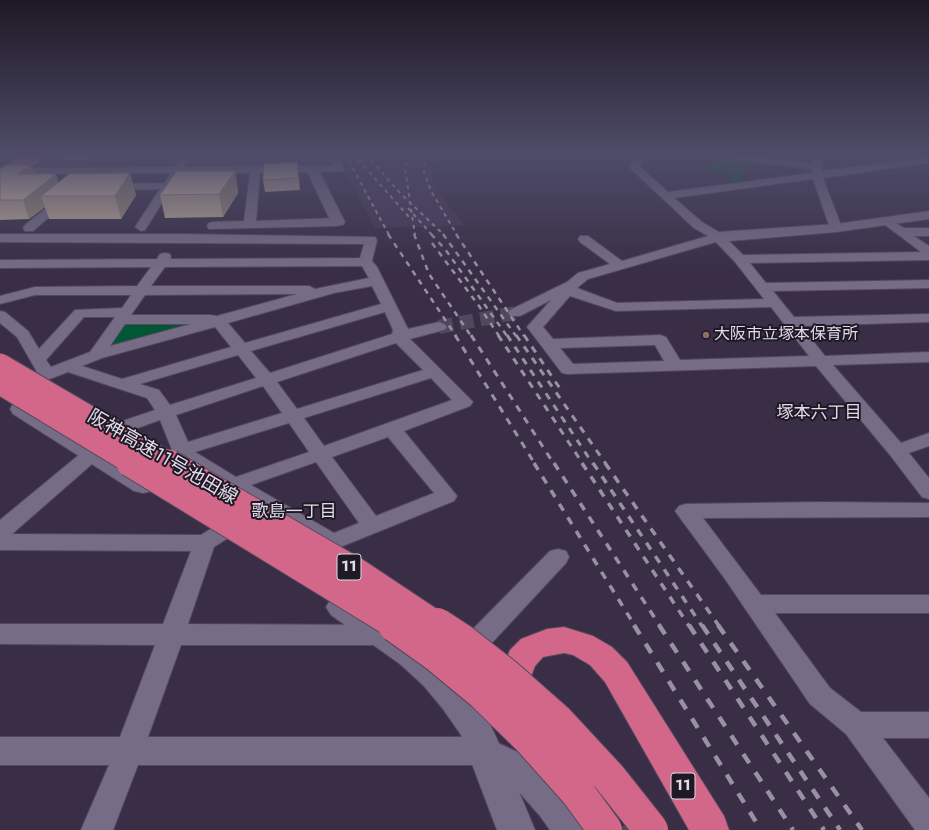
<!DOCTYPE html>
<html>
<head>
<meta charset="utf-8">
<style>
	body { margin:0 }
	canvas { display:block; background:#392e46 }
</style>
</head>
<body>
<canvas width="929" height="830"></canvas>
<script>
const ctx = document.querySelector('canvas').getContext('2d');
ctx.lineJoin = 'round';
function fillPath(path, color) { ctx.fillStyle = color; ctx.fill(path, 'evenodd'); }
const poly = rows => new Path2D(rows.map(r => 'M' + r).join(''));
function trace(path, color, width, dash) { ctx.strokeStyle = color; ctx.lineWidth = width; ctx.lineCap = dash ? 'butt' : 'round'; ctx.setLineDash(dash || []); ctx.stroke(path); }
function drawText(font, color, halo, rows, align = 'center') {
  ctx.font = font + ' Jost,"Noto Sans JP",sans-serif'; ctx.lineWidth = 4; ctx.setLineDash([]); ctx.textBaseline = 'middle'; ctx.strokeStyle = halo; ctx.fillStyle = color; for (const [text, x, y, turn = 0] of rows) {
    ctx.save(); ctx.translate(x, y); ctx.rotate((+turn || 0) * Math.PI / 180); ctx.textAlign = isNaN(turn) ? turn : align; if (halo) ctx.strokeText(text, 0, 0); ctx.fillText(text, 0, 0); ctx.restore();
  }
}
const built = poly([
	[50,154,182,154,174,167,26,168],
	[193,154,329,154,333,166,328,167,185,167],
	[337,154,373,154,377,160,394,158,395,154,442,154,441,161,431,162,433,180,436,189,465,226,375,228]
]);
const green = poly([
	[719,156,751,160,739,182,744,183,728,185,733,175,708,172],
	[132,321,197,324,115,347,110,346,126,323]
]);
const streetTunnel = poly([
	[439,327,515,313]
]);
const highwayTunnel = poly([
	[593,785,628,830]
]);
const street = poly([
	[183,154,193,154,185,167,333,166,327,154,337,154,344,169,343,171,260,173,256,221,338,218,344,222,338,226,209,229,207,226,209,223,213,222,244,221,250,173,181,173,145,230,141,231,135,227,160,189,110,190,105,187,110,184,164,183,171,173,10,174,5,171,10,168,175,167,183,154],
	[639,154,649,154,639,166,668,192,812,173,812,169,715,157,710,154,741,154,812,163,812,154,822,154,822,171,929,157,929,163,823,178,842,228,836,232,830,228,813,179,674,198,702,222,722,234,743,255,921,252,880,221,886,217,904,228,929,228,929,236,914,236,929,246,929,260,750,263,766,283,929,280,929,288,773,291,794,317,929,314,929,322,801,326,825,356,929,352,929,362,833,365,901,443,929,433,929,446,909,453,929,478,929,499,922,497,890,455,816,366,568,374,562,373,527,327,551,300,520,316,510,316,508,313,510,310,567,282,578,273,610,264,580,242,578,239,580,236,588,236,622,261,708,236,694,228,630,168,629,166,639,154],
	[716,242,735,262,764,299,617,303,577,288,588,279,716,242],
	[570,296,616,311,771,307,809,356,680,360,666,337,660,335,553,339,543,327,570,296],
	[655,345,664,361,573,364,560,348,655,345],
	[66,194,70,195,72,197,70,199,33,231,25,231,23,228,25,225,62,195,66,194],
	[0,234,180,234,375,237,377,240,372,261,377,267,408,329,439,322,444,324,447,327,444,330,410,339,473,402,470,406,404,431,457,496,454,501,323,554,315,552,312,546,315,541,235,494,220,503,213,505,206,503,203,498,206,493,219,485,182,462,172,450,160,420,110,438,103,440,96,438,94,434,96,430,155,410,147,398,68,372,21,390,15,389,12,385,15,381,37,372,17,337,0,323,0,311,5,312,28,331,39,349,75,310,122,308,131,295,35,295,0,304,0,296,35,287,137,286,151,267,0,268,0,260,157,259,160,254,165,253,170,254,171,257,170,259,360,258,364,244,0,242,0,234],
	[362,266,369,278,315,289,309,286,151,286,165,267,362,266],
	[372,286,381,304,245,343,228,323,334,293,372,286],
	[297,294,217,316,210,315,131,315,145,295,297,294],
	[385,312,393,330,392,334,270,373,251,351,385,312],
	[84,317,115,317,90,352,51,367,46,360,84,317],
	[125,324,191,324,110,346,125,324],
	[215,327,231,347,122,379,82,366,102,358,215,327],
	[396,343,423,370,297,409,277,382,396,343],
	[238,355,256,378,170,405,159,390,140,384,238,355],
	[431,378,452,400,324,446,304,418,431,378],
	[263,386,282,413,188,442,176,415,263,386],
	[289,423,309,452,236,477,195,452,289,423],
	[388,437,434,493,376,516,332,457,388,437],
	[316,462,359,523,334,533,251,485,316,462],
	[93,447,100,449,103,453,100,457,12,534,201,535,212,528,220,525,228,528,231,533,228,538,214,547,188,624,383,625,392,628,396,635,392,642,383,645,181,645,148,737,485,737,524,755,562,794,579,819,584,830,550,830,540,816,504,775,483,765,138,765,113,830,81,830,109,765,0,765,0,737,120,737,155,645,0,644,0,624,163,624,191,551,0,550,0,520,86,449,93,447],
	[819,502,929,503,929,517,703,518,761,595,929,595,929,613,775,613,830,688,861,712,929,712,929,738,883,738,929,798,929,830,915,830,846,734,810,704,725,579,675,511,679,506,686,504,819,502],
	[558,549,566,551,569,557,566,563,475,661,466,664,457,661,453,653,457,645,550,551,558,549]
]);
const secondary = poly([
	[312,165,318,169,345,222,343,225,333,225,331,222,306,169,312,165],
	[929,211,929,219,836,232,718,242,713,240,710,237,713,234,718,232,836,224,929,211],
	[21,402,29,404,152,479,155,485,152,491,143,493,134,491,13,414,10,409,13,404,21,402],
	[341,595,351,599,422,646,446,666,467,689,485,714,497,739,535,830,497,830,461,735,443,709,424,686,400,664,331,615,326,607,331,599,341,595]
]);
const highway = poly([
	[564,627,593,636,612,647,627,662,724,816,729,830,689,830,605,682,590,665,573,655,564,653,543,657,535,666,532,674,532,693,528,703,516,707,504,703,500,693,500,674,510,650,521,639,547,629,564,627]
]);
const railFar4 = poly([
	[345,154,389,235],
	[353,154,410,218],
	[366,154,400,193,444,235],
	[409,154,405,168,415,235],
	[425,154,424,172,431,191,457,235],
	[408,208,432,235]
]);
const railFar3 = poly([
	[388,234,456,336],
	[414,234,429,274,471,336],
	[431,234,445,249,507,336],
	[443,234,516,336],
	[456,234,524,336],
	[432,243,479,306,499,336]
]);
const railFar2 = poly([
	[455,335,535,464],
	[471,335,554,464],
	[498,335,583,464],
	[507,335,593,464],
	[516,335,606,464],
	[524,335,561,390]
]);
const railFar1 = poly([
	[534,463,635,626],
	[554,463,660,626],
	[582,463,689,626],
	[593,463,702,626],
	[605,463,719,626]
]);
const rail = poly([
	[634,625,761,830],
	[659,625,793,830],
	[689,625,824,830],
	[702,625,840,830],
	[718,625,862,830]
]);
const highwayBridgeFar3 = poly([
	[0,176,39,154]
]);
const highwayBridgeFar2 = poly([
	[0,364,171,464],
	[0,384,132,464]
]);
const highwayBridgeFar1 = poly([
	[130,463,396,626],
	[169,463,357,572,438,626]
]);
const highwayBridge = poly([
	[395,625,437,655,483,693,529,738,578,793,605,830],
	[437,625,460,640,506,676,557,721,609,777,651,830]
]);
const wall = poly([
	[63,154,94,154,88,160,65,160],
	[297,162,300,190,265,192,263,180],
	[32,165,36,174,59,182,136,195,121,219,49,219,45,207,29,219,0,220,0,170],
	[235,171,238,193,223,217,165,218,160,195]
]);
const shadedWall = poly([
	[86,154,94,154,88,160],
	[297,162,299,174,300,190,298,178],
	[32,165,38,183,18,174],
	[235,171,238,193,223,217,219,194],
	[130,173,136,195,121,219,115,196],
	[56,174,62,192,41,196,45,207,29,219,23,200]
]);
const building = poly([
	[297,162,298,178,263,180,264,164,297,162],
	[7,165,32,165,18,174,56,174,23,200,0,200,0,170,7,165],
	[177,171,235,171,219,194,160,195,177,171],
	[130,173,115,196,41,196,69,174,130,173]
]);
const markers = [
	[706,335,4,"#8d6e63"]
];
const shields = [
	[349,567,24],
	[683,786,24]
];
const shieldNames = [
	["11",349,567],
	["11",683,786]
];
const poiNames = [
	["大阪市立塚本保育所",714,335]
];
const neighbourhoodNames = [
	["塚本六丁目",819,414],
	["歌島一丁目",294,513]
];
const nearStreetnames = [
	["阪神高速11号池田線",162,458,30]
];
fillPath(built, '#443754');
fillPath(green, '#005635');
trace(streetTunnel, '#52485e', 14, [14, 7]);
trace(highwayTunnel, '#52485e', 34, [34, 17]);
trace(street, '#52495d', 2);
trace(secondary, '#52495d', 2);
trace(highway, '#52495d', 2);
fillPath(street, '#776c86');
fillPath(secondary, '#776c86');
fillPath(highway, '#d36789');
trace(railFar4, '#9890a3', 2, [4, 4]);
trace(railFar3, '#9890a3', 2.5, [5.5, 5.5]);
trace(railFar2, '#9890a3', 3, [7, 7]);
trace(railFar1, '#9890a3', 3.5, [8, 8]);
trace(rail, '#9890a3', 4.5, [11, 11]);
trace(highwayBridgeFar3, '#52495d', 14, []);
trace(highwayBridgeFar2, '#52495d', 23, []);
trace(highwayBridgeFar1, '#52495d', 29, []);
trace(highwayBridge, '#52495d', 36, []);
trace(highwayBridgeFar3, '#d36789', 14);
trace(highwayBridgeFar2, '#d36789', 21);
trace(highwayBridgeFar1, '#d36789', 27);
trace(highwayBridge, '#d36789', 34);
fillPath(wall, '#beab95');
fillPath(shadedWall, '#9b8b79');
fillPath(building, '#ddc7ad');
trace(building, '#9b8b79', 1);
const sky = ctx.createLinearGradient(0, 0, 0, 271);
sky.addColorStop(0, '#1f1926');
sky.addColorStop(0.57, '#4e4c68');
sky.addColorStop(1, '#4e4c6800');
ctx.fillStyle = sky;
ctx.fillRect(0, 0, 929, 271);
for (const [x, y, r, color] of markers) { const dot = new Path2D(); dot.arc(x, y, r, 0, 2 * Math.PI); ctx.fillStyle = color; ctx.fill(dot); trace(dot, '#1e1924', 1.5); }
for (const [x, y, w] of shields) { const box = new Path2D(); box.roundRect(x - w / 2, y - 13, w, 26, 3); ctx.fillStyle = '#1e1924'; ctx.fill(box); trace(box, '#e0dae9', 1); }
drawText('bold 15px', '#e0dae9', null, shieldNames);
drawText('16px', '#e0dae9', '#1e1924', poiNames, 'left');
drawText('17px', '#e0dae9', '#1e1924', neighbourhoodNames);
drawText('19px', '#e0dae9', '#1e1924', nearStreetnames);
</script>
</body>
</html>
